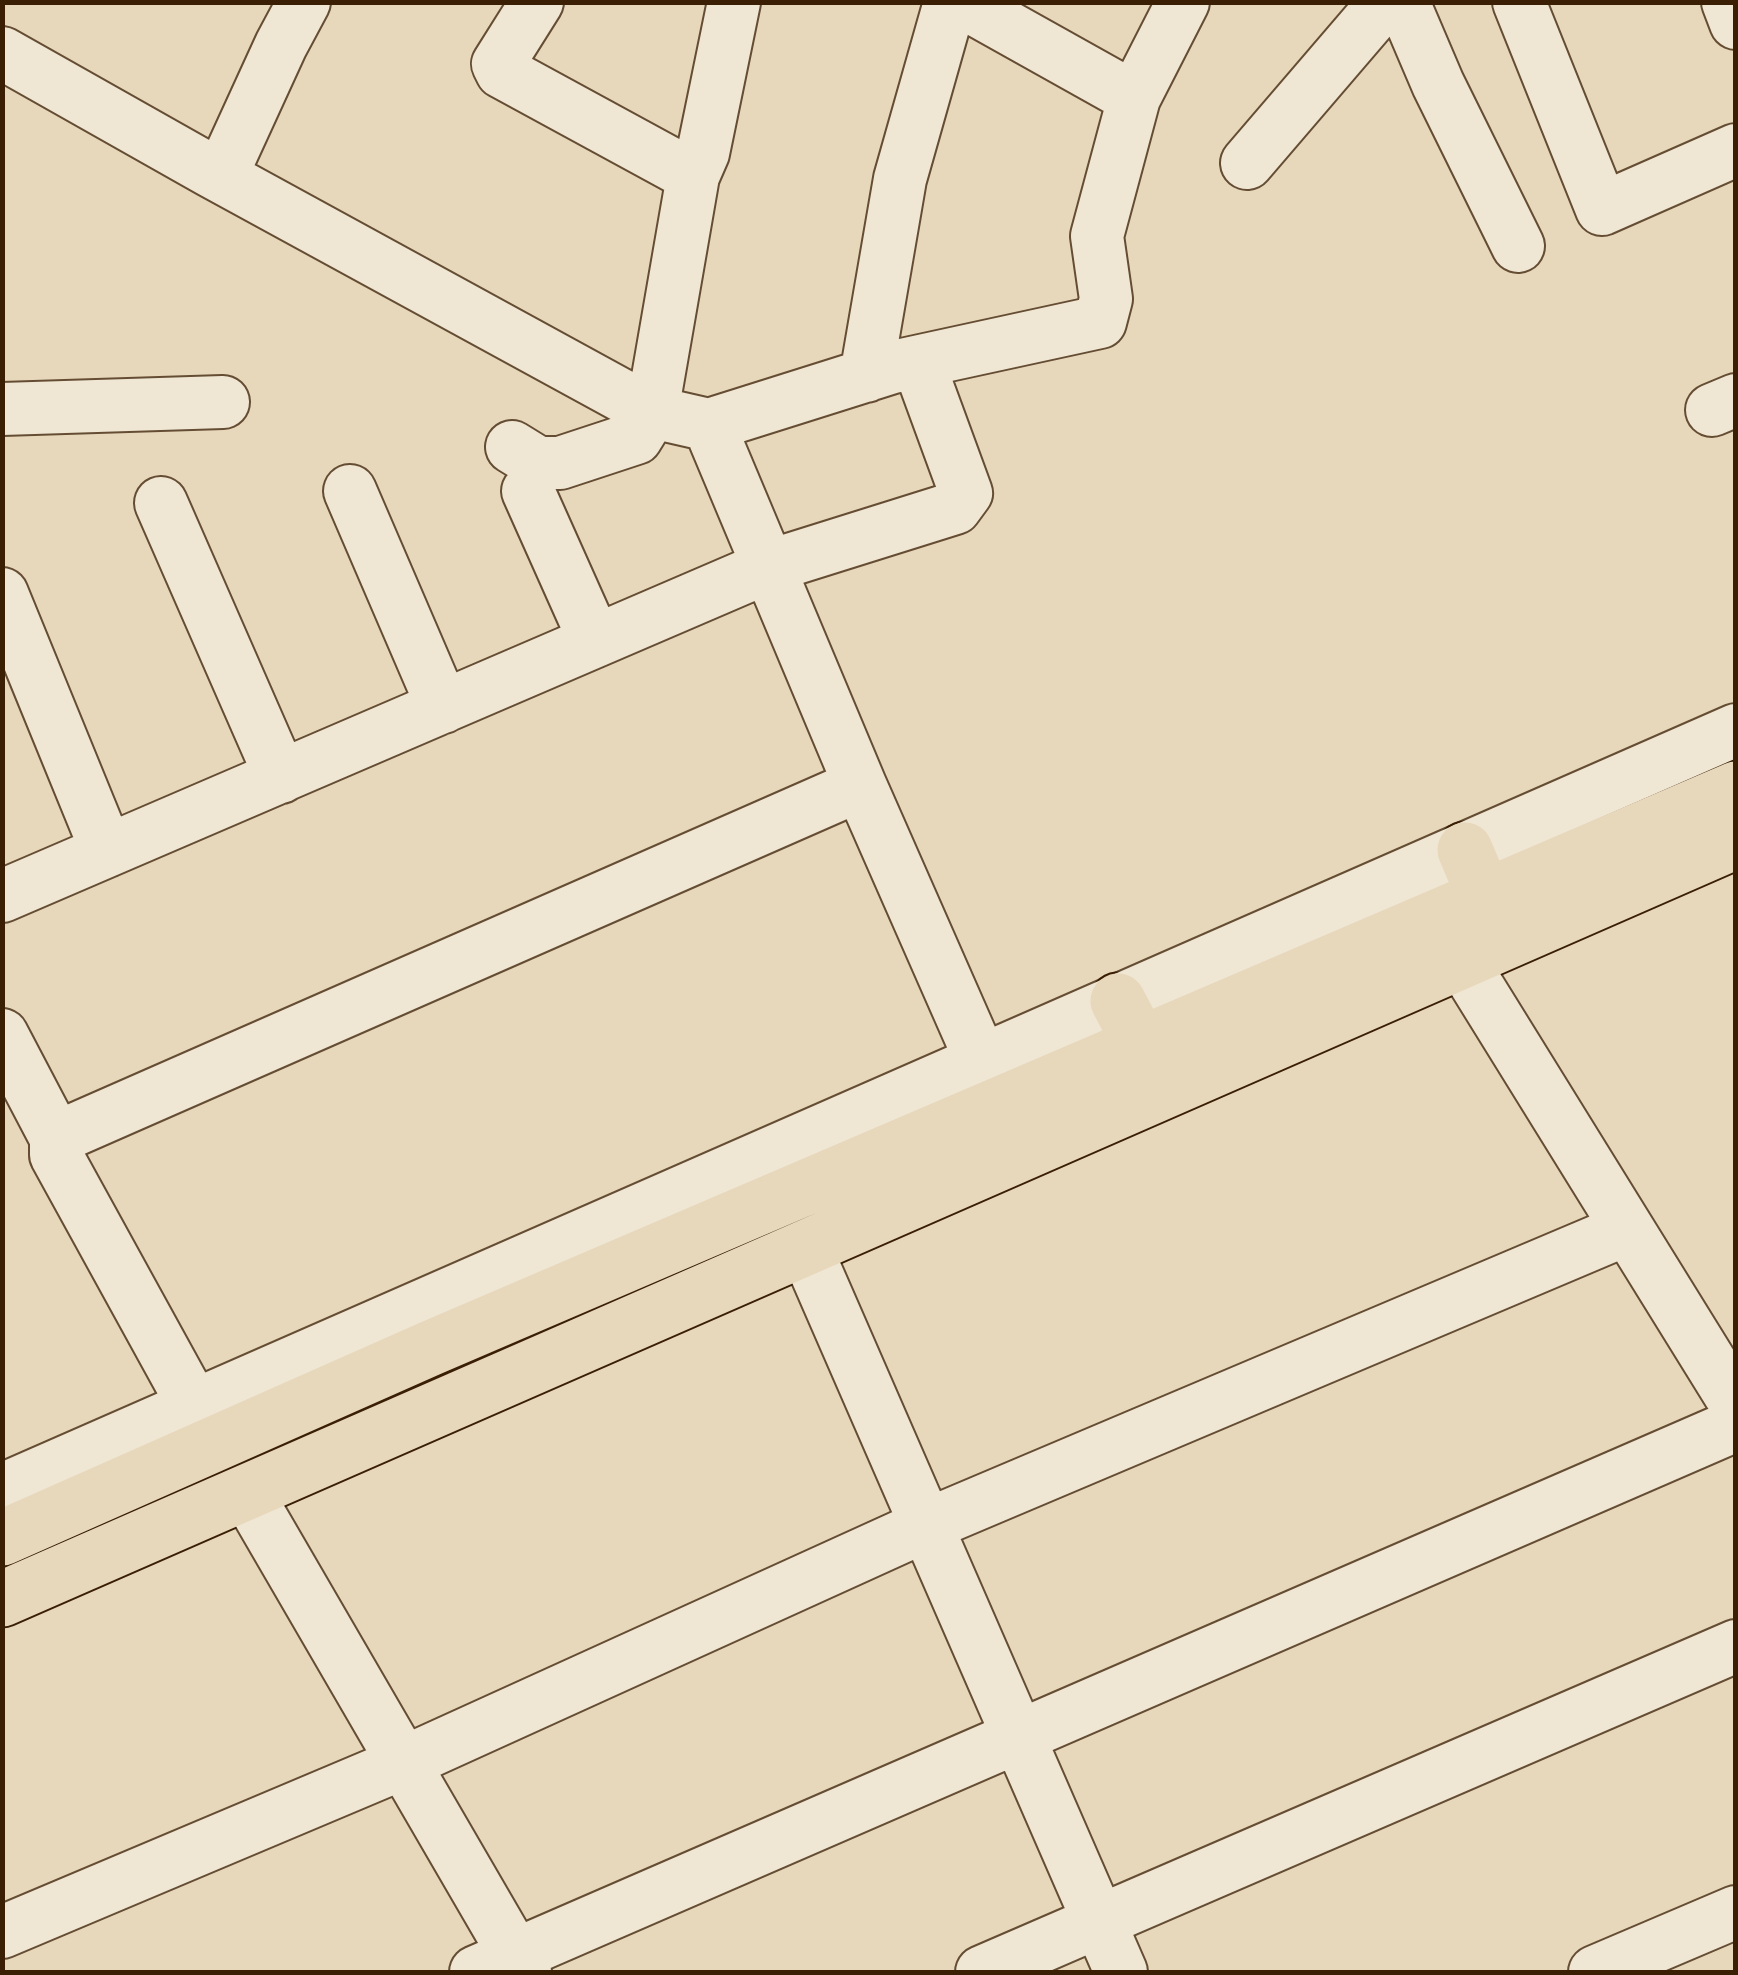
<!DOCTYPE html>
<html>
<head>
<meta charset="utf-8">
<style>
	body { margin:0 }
	#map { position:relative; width:1738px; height:1975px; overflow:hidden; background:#e7d8bc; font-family:"Sorts Mill Goudy",serif }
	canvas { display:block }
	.frame { position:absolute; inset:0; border:5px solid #3a1f05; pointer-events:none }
</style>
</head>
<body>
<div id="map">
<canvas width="1738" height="1975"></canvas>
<div class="frame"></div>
</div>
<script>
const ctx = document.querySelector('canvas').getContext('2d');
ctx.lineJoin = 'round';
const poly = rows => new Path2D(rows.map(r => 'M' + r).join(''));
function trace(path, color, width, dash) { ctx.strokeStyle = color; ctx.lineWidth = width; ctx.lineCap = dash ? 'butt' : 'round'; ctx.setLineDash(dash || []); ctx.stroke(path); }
const minor = poly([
	[537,2,498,64,502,72,693,176],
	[1403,2,1438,84,1518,246],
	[1519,2,1602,209,1736,150],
	[1728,2,1736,23],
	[2,53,211,171,652,412,709,425,893,367,1100,322,1106,299,1097,236,1134,98,1183,2],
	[227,163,281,45,304,2],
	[1247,163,1385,2],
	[866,376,900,179,949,6,966,4,1134,98],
	[2,409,223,402],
	[1712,410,1736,400],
	[709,425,860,785,981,1060],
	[512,447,538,463,560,463,636,438,652,412,693,176,703,153,734,2],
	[350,491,443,707],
	[528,491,595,641],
	[161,503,281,777],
	[2,594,107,851],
	[2,896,770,566,955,508,966,493,918,362],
	[1461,960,1736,1404],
	[2,1035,56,1138,56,1155,194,1406],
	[56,1138,860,785],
	[815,1270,1121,1972],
	[2,1490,1736,730],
	[256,1509,525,1972],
	[2,1932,403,1763,927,1525,1627,1229],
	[476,1972,1736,1425],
	[982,1972,1736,1646],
	[1595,1972,1736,1912]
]);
const major = poly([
	[1465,850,1485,897],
	[1118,1001,1141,1045],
	[2,1538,431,1348,1736,789],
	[2,1599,1736,841]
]);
trace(minor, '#654d33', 56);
trace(major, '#3a1f05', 59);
trace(minor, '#efe6d3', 52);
trace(major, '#e7d8bc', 55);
</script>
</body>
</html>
